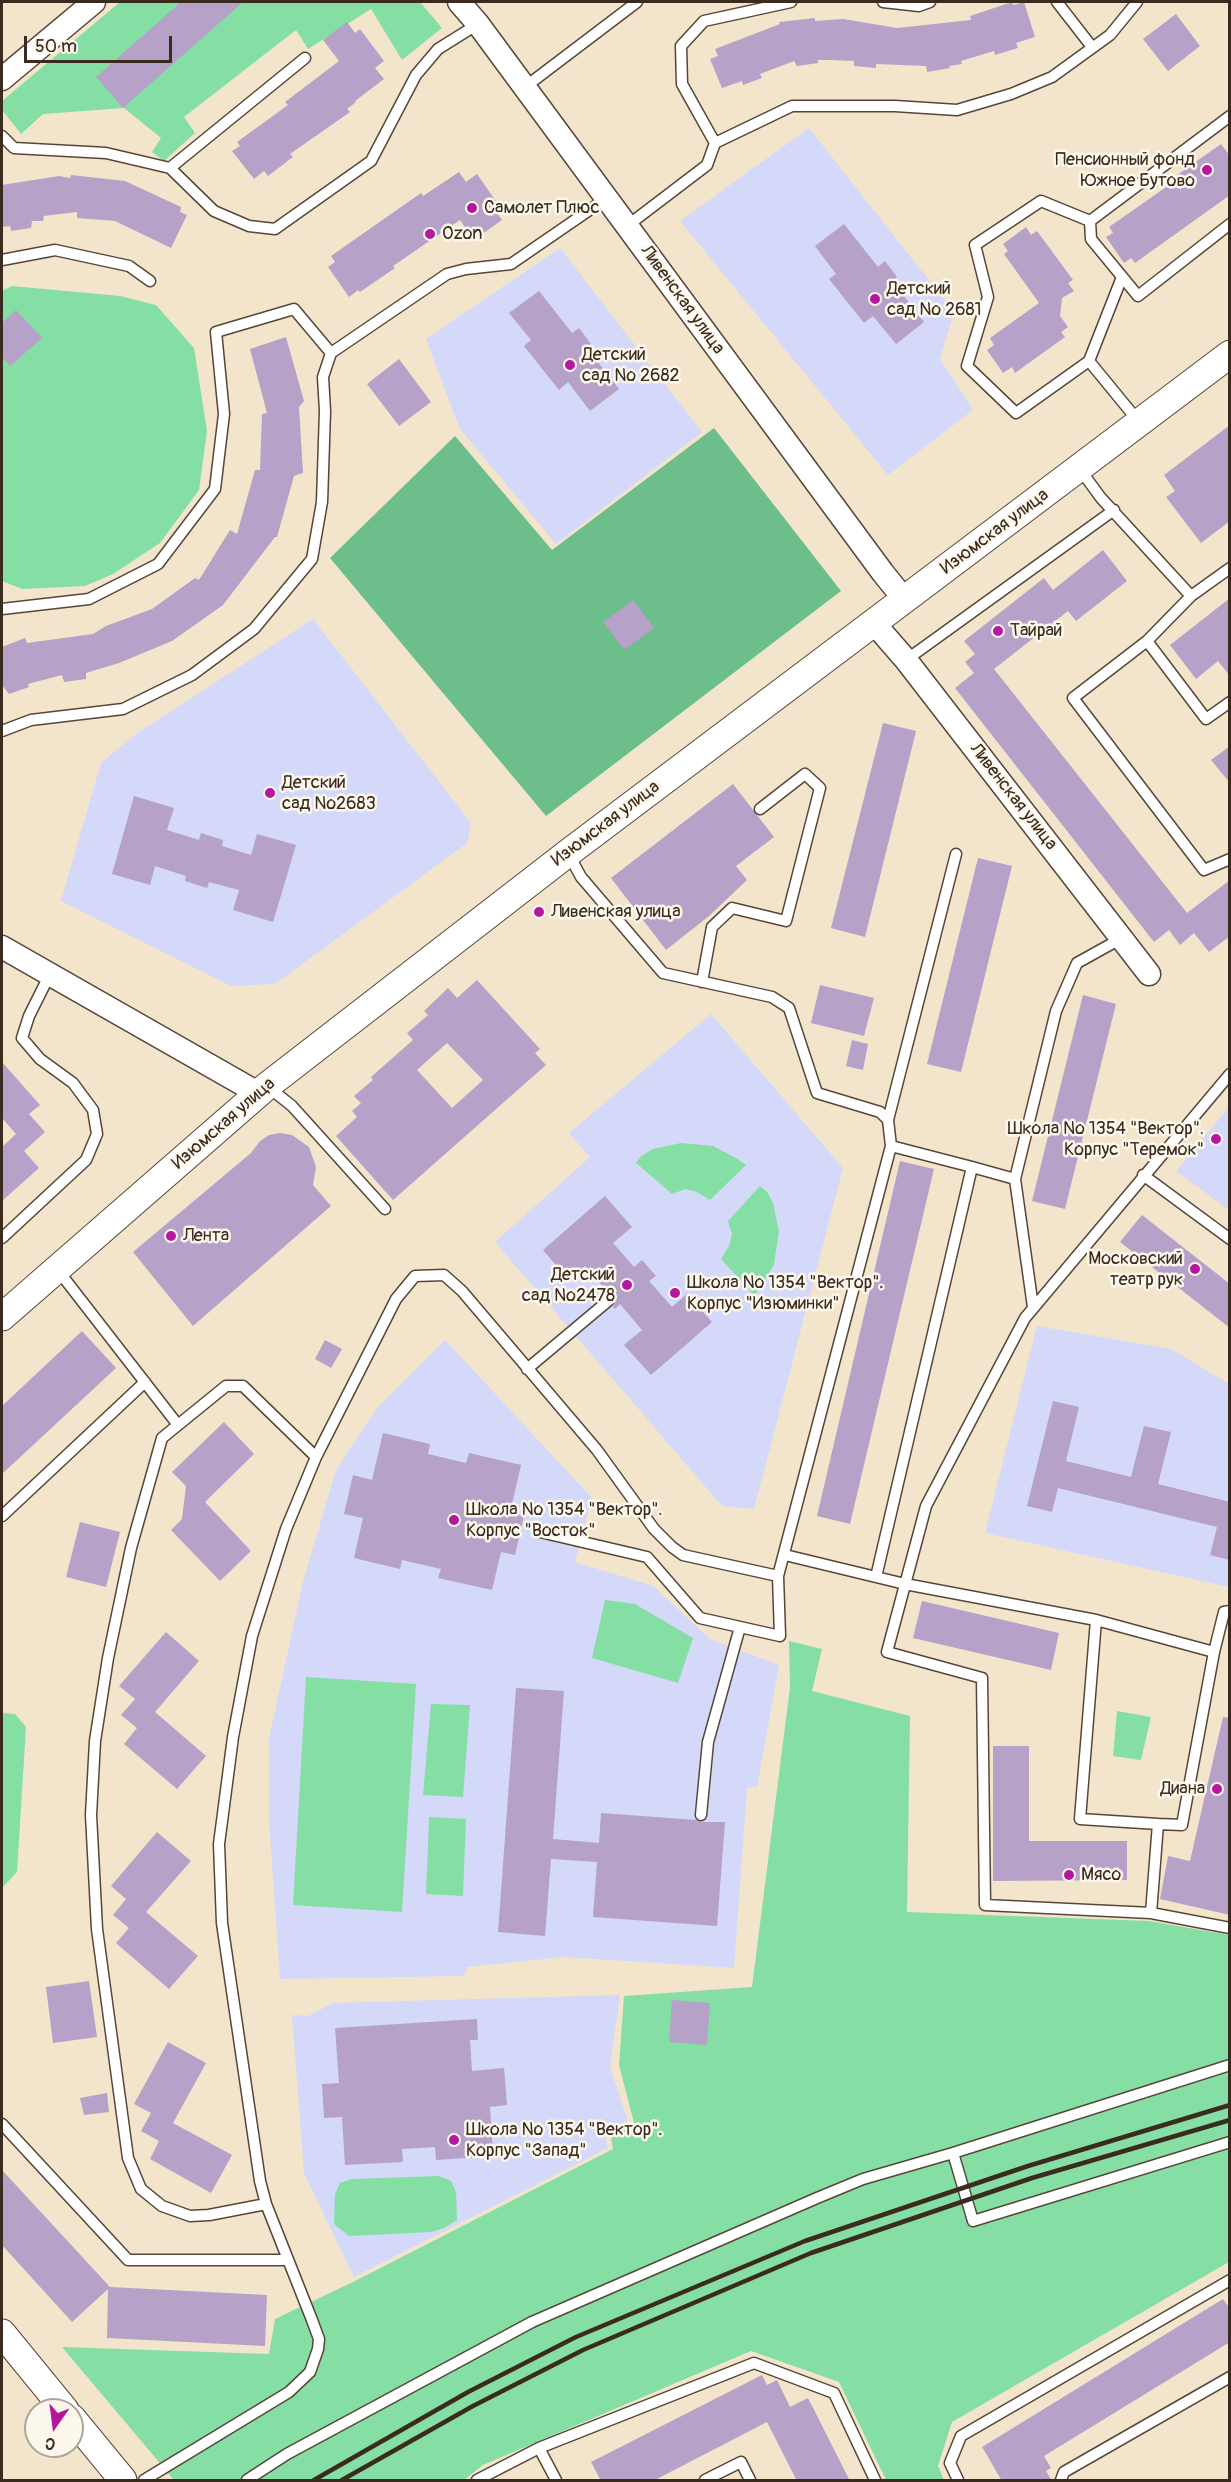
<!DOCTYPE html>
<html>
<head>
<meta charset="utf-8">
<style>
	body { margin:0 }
	#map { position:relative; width:1231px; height:2482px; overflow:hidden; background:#f3e5cb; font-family:Pangolin,sans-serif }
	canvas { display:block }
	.frame { position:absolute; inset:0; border:3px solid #3b2a1e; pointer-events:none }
	.north { position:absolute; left:24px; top:2398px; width:60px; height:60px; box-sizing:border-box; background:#fbf7ec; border:2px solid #aea59a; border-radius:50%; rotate:194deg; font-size:16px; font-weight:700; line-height:24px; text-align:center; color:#3b2a1e }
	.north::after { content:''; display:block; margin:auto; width:21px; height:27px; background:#b5179e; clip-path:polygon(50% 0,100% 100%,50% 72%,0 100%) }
	.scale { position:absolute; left:24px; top:36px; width:148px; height:27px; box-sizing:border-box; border:3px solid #3b2a1e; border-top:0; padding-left:8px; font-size:18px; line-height:21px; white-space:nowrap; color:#3b2a1e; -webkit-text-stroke:4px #fbf7ec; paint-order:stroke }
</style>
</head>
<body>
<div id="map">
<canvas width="1231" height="2482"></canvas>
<div class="frame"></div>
<div class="north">С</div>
<div class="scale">50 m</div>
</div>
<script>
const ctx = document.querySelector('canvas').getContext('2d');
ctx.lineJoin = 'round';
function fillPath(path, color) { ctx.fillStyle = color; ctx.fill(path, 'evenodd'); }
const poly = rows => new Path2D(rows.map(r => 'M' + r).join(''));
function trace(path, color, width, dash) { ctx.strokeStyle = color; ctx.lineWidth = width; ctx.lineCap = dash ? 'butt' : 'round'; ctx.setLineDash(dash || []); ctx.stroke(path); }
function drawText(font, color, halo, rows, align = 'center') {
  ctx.font = font + ' Pangolin,sans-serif'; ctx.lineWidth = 5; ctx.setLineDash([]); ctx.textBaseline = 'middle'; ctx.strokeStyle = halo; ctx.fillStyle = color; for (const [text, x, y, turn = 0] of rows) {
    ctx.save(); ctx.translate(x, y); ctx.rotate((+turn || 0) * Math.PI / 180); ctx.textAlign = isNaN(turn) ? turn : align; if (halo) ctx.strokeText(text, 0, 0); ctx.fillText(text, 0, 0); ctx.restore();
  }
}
const built = poly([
	[809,128,954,312,940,359,973,410,888,475,680,221],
	[560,248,702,432,556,544,460,429,426,339],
	[313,619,471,823,467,843,275,984,231,986,61,901,101,763,136,734],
	[711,1014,843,1168,754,1509,722,1506,495,1242,590,1157,569,1133],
	[1229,1107,1229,1210,1176,1171],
	[1037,1326,1171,1349,1229,1384,1229,1587,985,1533],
	[445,1340,592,1498,575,1562,653,1586,710,1639,779,1665,757,1787,747,1788,734,1968,564,1957,467,1967,464,1976,280,1979,269,1820,269,1739,303,1582,336,1470,377,1408],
	[620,1995,610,2067,628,2121,603,2131,608,2148,354,2277,304,2173,292,2015,308,2016,333,2003]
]);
const green = poly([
	[120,2,420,2,442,28,402,60,371,9,308,49,296,30,184,117,195,133,164,161,152,152,161,138,124,108,43,114,21,134,2,110,2,101],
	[12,286,120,296,156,305,194,348,207,431,199,490,160,543,113,574,85,586,22,589,2,581,2,291],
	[681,1143,713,1146,738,1159,746,1165,710,1200,697,1192,685,1189,672,1194,636,1163,641,1156,653,1149],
	[760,1186,767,1192,773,1203,779,1231,774,1264,761,1288,754,1295,721,1259,729,1246,732,1234,728,1221],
	[605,1600,635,1604,693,1638,678,1683,592,1658],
	[789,1641,822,1649,812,1691,910,1716,907,1912,1149,1921,1229,1935,1229,2262,952,2422,938,2466,944,2480,886,2480,839,2382,751,2351,483,2465,464,2480,174,2480,62,2347,269,2354,275,2319,353,2282,613,2149,610,2133,634,2123,619,2065,624,1996,752,1987,790,1687],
	[306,1677,416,1684,402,1912,293,1905],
	[431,1704,470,1705,463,1797,423,1795],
	[1117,1711,1151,1717,1141,1760,1113,1756],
	[2,1713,15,1714,26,1727,17,1872,2,1888],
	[429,1817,466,1819,463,1896,426,1894],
	[439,2176,451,2181,456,2192,457,2220,444,2228,431,2232,349,2236,334,2224,335,2194,340,2183,352,2179]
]);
const forest = poly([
	[714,428,841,591,546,816,330,558,455,436,552,550]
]);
const building = poly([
	[181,2,243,2,123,108,96,77],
	[1012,2,1013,5,1024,2,1035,37,1016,43,1018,48,995,55,994,51,961,61,962,64,949,66,950,68,927,72,926,66,876,64,876,68,854,66,854,61,832,60,818,60,818,63,797,66,794,61,760,74,762,78,743,85,742,81,722,88,710,59,718,56,715,49,780,24,779,22,815,18,815,21,843,19,897,28,971,20,970,16],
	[1176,14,1200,46,1168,71,1143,39],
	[347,22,355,33,360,29,384,61,375,68,384,79,355,101,356,102,347,109,350,112,290,154,293,157,268,176,264,171,254,179,232,151,240,146,237,142,288,105,285,102,339,61,323,40],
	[1221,144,1230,156,1230,195,1135,263,1131,258,1124,263,1106,237,1113,233,1109,227,1169,185,1167,182],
	[459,172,466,182,477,174,500,207,495,210,502,220,478,237,473,230,469,233,460,220,393,266,395,268,360,292,358,290,349,297,328,267,335,262,331,256,421,193,423,196],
	[71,175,125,181,181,207,180,212,187,215,171,248,115,221,77,218,77,212,44,216,43,221,32,221,31,228,11,231,10,226,2,227,2,185,59,176,70,178],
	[844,224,878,267,885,261,897,277,892,281,924,322,896,344,873,316,864,323,829,279,836,274,815,246],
	[1026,227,1031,235,1037,231,1073,280,1068,283,1074,291,1062,298,1060,316,1068,327,1061,332,1065,337,1015,373,1012,367,1003,373,987,350,994,345,990,338,1039,303,1004,254,1008,251,1003,244],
	[539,291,572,333,579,328,591,344,587,348,619,389,590,411,568,382,559,390,524,346,531,340,509,313],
	[16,310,42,338,10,366,2,357,2,323],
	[286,337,304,401,299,407,303,473,294,476,277,537,275,537,223,605,172,641,119,663,86,673,86,679,64,682,62,675,28,684,29,687,9,694,2,685,2,647,25,638,27,643,93,634,106,626,152,609,195,578,199,580,230,530,237,534,255,470,260,470,262,414,267,413,250,349],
	[399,359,431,402,399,426,367,384],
	[1230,425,1230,521,1201,543,1166,497,1175,491,1164,475],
	[1103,550,1127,581,1076,621,1068,611,994,669,1187,913,1230,880,1230,936,1209,952,1194,933,1180,945,1169,930,1154,942,955,688,974,673,965,662,975,654,964,641,1044,578,1053,590],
	[1230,598,1230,676,1218,661,1196,679,1170,645],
	[633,600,654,628,624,650,603,622],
	[883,723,916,731,865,937,831,928],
	[1230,746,1230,783,1211,760],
	[733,784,774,837,736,866,747,880,709,916,666,950,611,878],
	[134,796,174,808,167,830,199,840,201,833,223,840,222,846,251,855,257,834,296,845,273,922,233,910,239,890,209,882,207,888,185,881,186,876,155,866,150,885,112,874],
	[978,858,1012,866,961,1072,927,1064],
	[477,980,540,1049,535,1053,546,1065,393,1200,336,1136,357,1117,352,1111,361,1103,354,1096,373,1080,371,1077,413,1040,407,1033,428,1015,424,1011,448,988,457,998],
	[447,1043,483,1080,452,1108,417,1070],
	[820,985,874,998,864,1036,811,1023],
	[1083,995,1116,1004,1065,1209,1032,1201],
	[852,1040,868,1044,863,1070,846,1066],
	[2,1062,40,1105,29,1114,45,1132,24,1151,39,1168,2,1201,2,1147,16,1134,2,1118],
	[280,1133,292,1135,309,1147,316,1167,313,1185,331,1206,193,1326,133,1252,251,1153,260,1141,269,1135],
	[900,1161,934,1169,850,1524,817,1516],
	[605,1196,632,1227,613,1243,634,1267,642,1260,656,1276,649,1281,672,1307,687,1294,712,1322,651,1375,624,1345,642,1330,620,1304,615,1309,613,1307,615,1300,613,1296,607,1294,603,1295,601,1293,605,1289,585,1266,569,1280,543,1250],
	[1142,1215,1230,1284,1230,1328,1120,1242],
	[82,1331,116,1368,2,1474,2,1406],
	[325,1340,342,1349,331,1368,315,1359],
	[1053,1401,1079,1407,1066,1461,1131,1477,1144,1426,1171,1432,1158,1484,1230,1502,1230,1560,1210,1555,1217,1527,1058,1488,1052,1512,1027,1506],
	[224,1422,254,1454,205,1502,251,1551,220,1581,171,1530,182,1519,186,1486,172,1472],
	[383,1433,430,1444,428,1454,466,1463,469,1453,521,1465,510,1513,524,1516,515,1555,501,1552,492,1590,438,1578,441,1569,402,1560,400,1569,354,1558,363,1518,344,1514,353,1475,372,1480],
	[80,1522,120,1532,106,1587,66,1577],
	[922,1601,1059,1633,1051,1670,913,1638],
	[166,1632,199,1661,155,1712,206,1756,177,1789,124,1744,137,1728,121,1715,135,1699,119,1686],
	[516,1688,564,1691,553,1839,599,1843,601,1813,696,1820,701,1822,725,1822,717,1926,593,1917,597,1862,551,1859,545,1936,498,1932],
	[1223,1717,1230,1718,1230,1915,1160,1899,1168,1856,1190,1861],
	[993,1746,1029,1746,1029,1841,1127,1841,1127,1880,993,1881],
	[157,1832,191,1861,146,1912,198,1956,169,1989,116,1943,129,1928,113,1915,126,1899,111,1886],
	[89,1981,97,2037,53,2043,46,1987],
	[672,2000,710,2003,707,2045,669,2042],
	[477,2019,478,2040,470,2040,472,2071,504,2068,507,2105,490,2107,493,2156,436,2160,435,2147,402,2149,403,2162,345,2165,342,2117,324,2118,322,2084,339,2083,335,2028],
	[168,2042,206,2063,173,2123,232,2155,211,2193,150,2159,159,2141,141,2131,151,2113,134,2104],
	[107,2093,109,2112,84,2115,80,2098],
	[2,2170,110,2287,267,2295,265,2346,107,2338,108,2289,72,2322,2,2245],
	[1223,2299,1230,2309,1230,2342,1044,2456,1051,2468,1046,2471,1052,2481,1002,2481,982,2447],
	[762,2375,767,2385,777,2380,790,2407,808,2398,850,2481,797,2481,767,2422,653,2481,601,2481,591,2462]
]);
const service = poly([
	[883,2,919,6,930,2],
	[1057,2,1092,47],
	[525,87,637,2],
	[2,136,14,148,106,153,170,168,214,211,249,226,275,229,371,161,416,75,438,49,478,24],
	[715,143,792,106,895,106,957,110,1011,94,1052,77,1110,35,1137,2],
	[170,168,305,58],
	[1090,221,1230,116],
	[627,226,707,165,715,143,682,84,681,46,704,21,791,2],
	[2,260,55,250,129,266,150,281],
	[1089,361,1122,277],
	[1139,422,1089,361,1016,413,967,366,988,297,975,245,1041,201,1090,221,1091,239,1138,296,1230,224],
	[1079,468,1101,498,1191,596],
	[1230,568,1191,596,1147,641,1206,719,1230,702],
	[2,609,89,599,158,564,215,489,224,414,216,332,294,309,331,353],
	[1147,641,1073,698,1204,870,1230,859],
	[906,660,1114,510],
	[2,731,31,720,123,709,192,675,254,629,312,559,322,502,325,411,323,377,331,353,447,274,466,269,511,264,607,198],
	[702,982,712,927,732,908,786,921,820,788,805,774,760,809],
	[1230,1074,1025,1318,926,1506,887,1652,982,1678,985,1905,1151,1913,1230,1928],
	[267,1086,292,1106,385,1209],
	[888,1120,956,854],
	[972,1167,1015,1179],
	[1143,1175,1230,1239],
	[2,1238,86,1160,97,1134,93,1110,73,1083,40,1059,22,1038,29,1016,50,974],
	[57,1269,178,1425],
	[1033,1307,1015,1179,1056,1011,1077,963,1122,938],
	[527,1369,608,1301],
	[2,1516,145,1382],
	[540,1532,647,1557,700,1618,780,1636,778,1576,891,1146,888,1120,880,1112,817,1093,789,1008,772,997,663,973,581,877,568,853],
	[785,1555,905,1584,1096,1620],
	[876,1577,972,1167,891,1146],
	[1214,1652,1224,1612,1230,1611],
	[701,1815,708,1742,740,1627],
	[1151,1913,1158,1824,1080,1819,1096,1620,1214,1652,1182,1825,1158,1824],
	[2,2124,128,2260,288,2260],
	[953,2153,973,2221,1230,2142],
	[266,2204,209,2215,190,2216,162,2206,141,2189,128,2158,97,1929,91,1815,95,1741,108,1658,131,1548,162,1438,226,1386,243,1386,316,1457],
	[539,2448,556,2480],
	[144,2480,289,2392,310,2372,318,2349,319,2339,312,2320,266,2204,260,2181,222,1923,219,1844,233,1737,252,1636,286,1529,316,1457,396,1299,415,1276,444,1275,462,1291,597,1450,654,1529,672,1547,683,1555,778,1576],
	[247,2480,287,2454,532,2322,817,2198,863,2179,953,2153,1230,2065],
	[477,2480,539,2448,754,2363,834,2393,875,2480],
	[705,2480,741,2462,750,2480],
	[958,2480,950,2463,961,2436,1230,2280],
	[1061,2480,1064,2472,1230,2377]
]);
const minor = poly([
	[459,2,478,24,883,573,904,599],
	[2,79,94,2],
	[873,622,906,660,1149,974],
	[2,947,258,1093]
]);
const tertiary = poly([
	[2,1317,267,1086,568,853,1230,354],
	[2,2333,65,2410],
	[72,2418,123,2480]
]);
const rail = poly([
	[314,2480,468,2392,576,2337,805,2241,1028,2166,1230,2105],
	[342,2480,473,2406,583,2350,811,2253,1032,2178,1230,2120]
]);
const markers = [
	[1207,170,6,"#b5179e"],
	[472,208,6,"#b5179e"],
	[430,234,6,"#b5179e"],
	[875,299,6,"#b5179e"],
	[570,365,6,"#b5179e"],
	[998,631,6,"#b5179e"],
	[270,793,6,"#b5179e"],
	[539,912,6,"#b5179e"],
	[1216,1139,6,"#b5179e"],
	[171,1236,6,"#b5179e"],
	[1195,1269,6,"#b5179e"],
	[627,1285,6,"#b5179e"],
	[675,1293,6,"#b5179e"],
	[454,1520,6,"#b5179e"],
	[1217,1789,6,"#b5179e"],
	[1069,1875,6,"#b5179e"],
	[454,2140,6,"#b5179e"]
];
const poiNames = [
	["Пенсионный фонд",1195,160,"right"],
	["Южное Бутово",1195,181,"right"],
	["Самолет Плюс",484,208],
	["Ozon",442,234],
	["Детский",887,289],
	["сад № 2681",887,310],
	["Детский",582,355],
	["сад № 2682",582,376],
	["Тайрай",1010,631],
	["Детский",282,783],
	["сад №2683",282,804],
	["Ливенская улица",551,912],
	["Школа № 1354 \"Вектор\".",1204,1129,"right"],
	["Корпус \"Теремок\"",1204,1150,"right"],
	["Лента",183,1236],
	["Московский",1183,1259,"right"],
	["театр рук",1183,1280,"right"],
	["Детский",615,1275,"right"],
	["сад №2478",615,1296,"right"],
	["Школа № 1354 \"Вектор\".",687,1283],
	["Корпус \"Изюминки\"",687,1304],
	["Школа № 1354 \"Вектор\".",466,1510],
	["Корпус \"Восток\"",466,1531],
	["Диана",1205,1789,"right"],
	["Мясо",1081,1875],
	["Школа № 1354 \"Вектор\".",466,2130],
	["Корпус \"Запад\"",466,2151]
];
const streetNames = [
	["Ливенская улица",682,300,54],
	["Изюмская улица",995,532,-37],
	["Ливенская улица",1013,797,52],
	["Изюмская улица",606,824,-37],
	["Изюмская улица",224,1124,-41]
];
fillPath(built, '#d4d8f9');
fillPath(green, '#85dfa5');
fillPath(forest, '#6cbe8a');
fillPath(building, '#b6a1c8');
trace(service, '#574638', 13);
trace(minor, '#574638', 25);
trace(tertiary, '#574638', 29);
trace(service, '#fff', 10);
trace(minor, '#fff', 22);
trace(tertiary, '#fff', 27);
trace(rail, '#3b2a1e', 4.5);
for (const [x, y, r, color] of markers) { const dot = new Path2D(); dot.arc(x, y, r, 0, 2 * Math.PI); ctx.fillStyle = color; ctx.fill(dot); trace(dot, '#fbf7ec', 2); }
drawText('18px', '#3b2a1e', '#fbf7ec', poiNames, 'left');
drawText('18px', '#3b2a1e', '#fbf7ec', streetNames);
</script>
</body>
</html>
